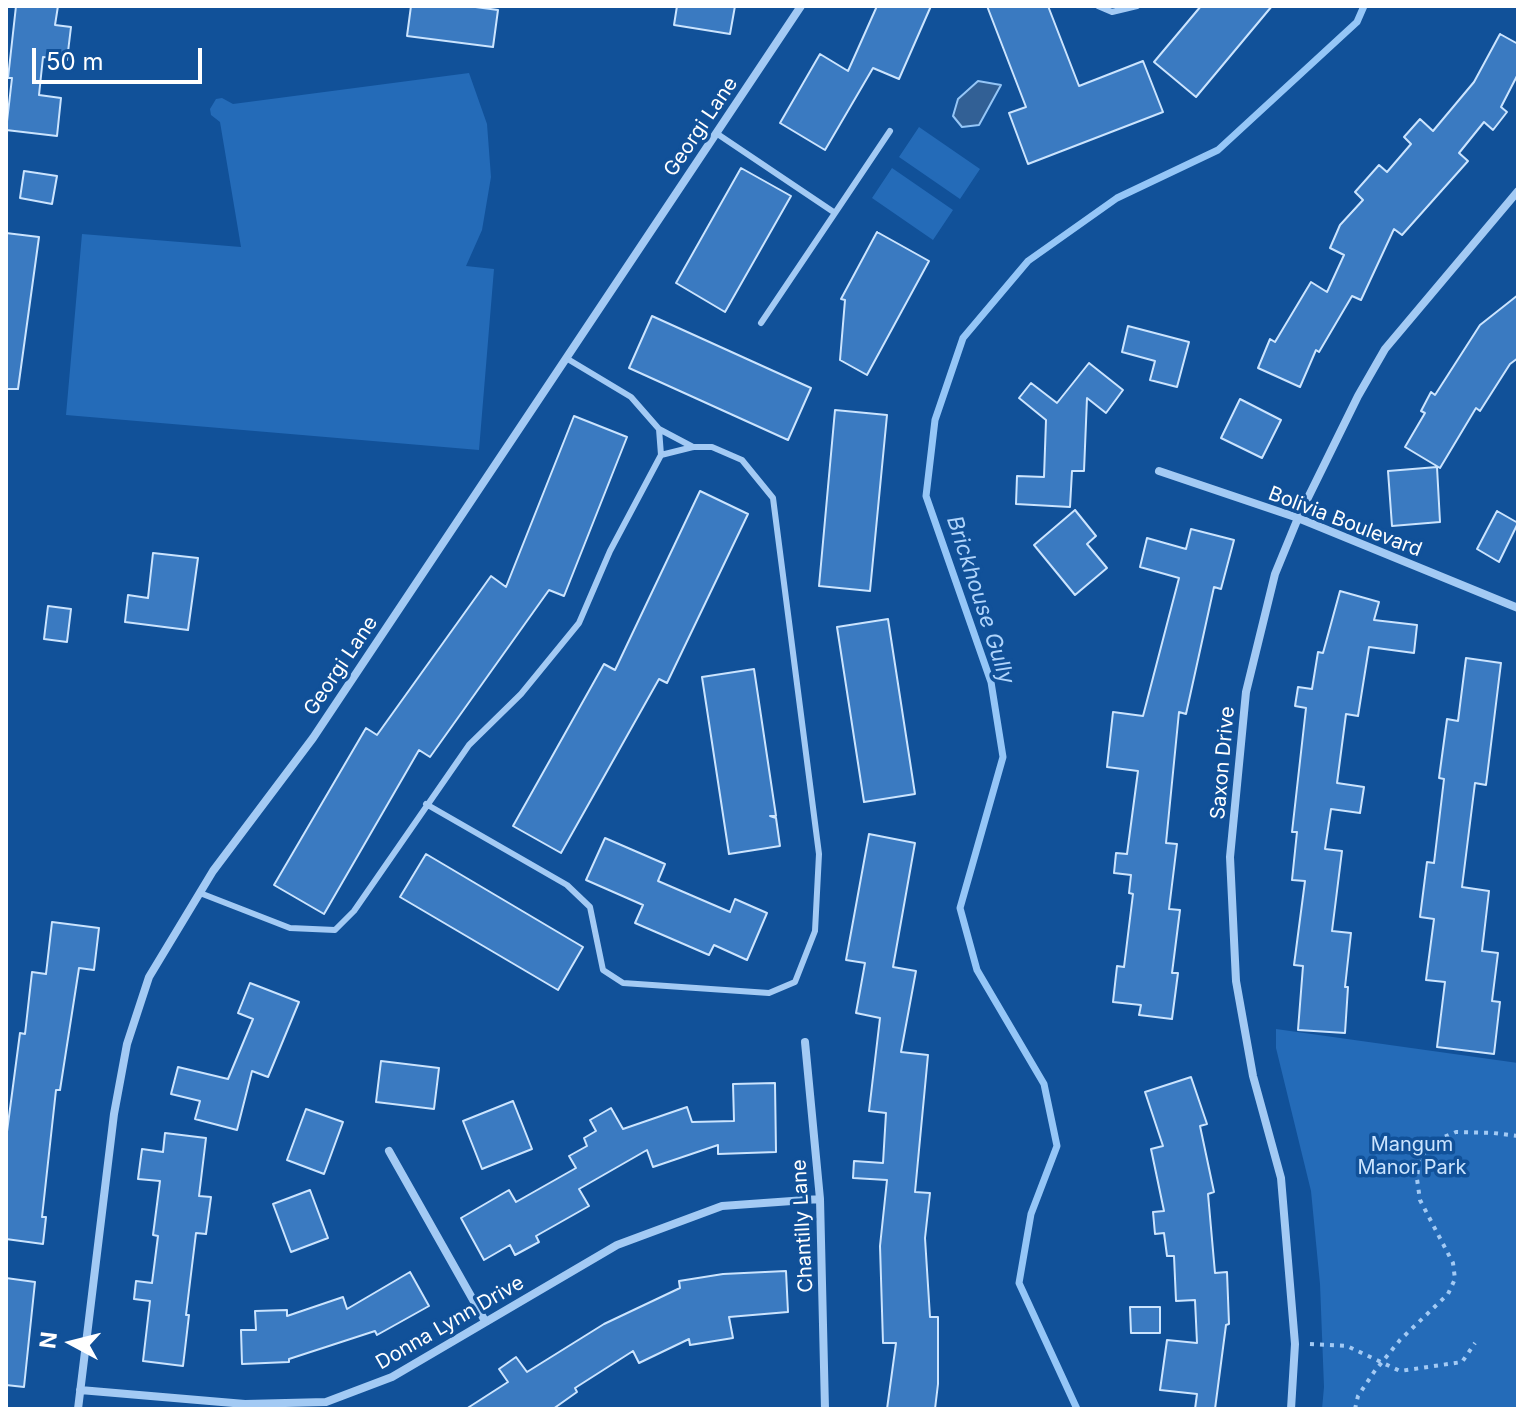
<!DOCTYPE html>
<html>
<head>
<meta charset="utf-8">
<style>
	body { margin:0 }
	#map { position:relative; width:1524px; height:1415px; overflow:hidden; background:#115199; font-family:Inter,sans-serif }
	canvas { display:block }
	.frame { position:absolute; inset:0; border:8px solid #fff; pointer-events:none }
	.north { position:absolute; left:32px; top:1303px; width:80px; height:80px; -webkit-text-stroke:6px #115199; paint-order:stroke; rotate:277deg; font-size:22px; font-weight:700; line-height:32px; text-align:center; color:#fff }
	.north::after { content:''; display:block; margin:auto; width:28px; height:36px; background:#fff; clip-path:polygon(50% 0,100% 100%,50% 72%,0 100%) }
	.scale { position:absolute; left:32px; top:48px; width:170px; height:36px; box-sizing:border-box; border:4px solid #fff; border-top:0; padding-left:10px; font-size:24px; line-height:28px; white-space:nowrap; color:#fff; -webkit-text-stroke:6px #115199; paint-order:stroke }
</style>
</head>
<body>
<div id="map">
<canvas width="1524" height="1415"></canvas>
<div class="frame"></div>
<div class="north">N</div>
<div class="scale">50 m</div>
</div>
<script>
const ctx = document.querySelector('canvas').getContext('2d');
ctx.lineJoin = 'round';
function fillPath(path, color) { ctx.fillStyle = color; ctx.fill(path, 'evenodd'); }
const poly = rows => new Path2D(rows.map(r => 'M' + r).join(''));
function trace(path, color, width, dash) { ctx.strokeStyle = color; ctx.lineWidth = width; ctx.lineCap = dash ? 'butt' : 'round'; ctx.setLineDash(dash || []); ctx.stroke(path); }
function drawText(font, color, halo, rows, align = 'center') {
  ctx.font = font + ' Inter,sans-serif'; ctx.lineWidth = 7; ctx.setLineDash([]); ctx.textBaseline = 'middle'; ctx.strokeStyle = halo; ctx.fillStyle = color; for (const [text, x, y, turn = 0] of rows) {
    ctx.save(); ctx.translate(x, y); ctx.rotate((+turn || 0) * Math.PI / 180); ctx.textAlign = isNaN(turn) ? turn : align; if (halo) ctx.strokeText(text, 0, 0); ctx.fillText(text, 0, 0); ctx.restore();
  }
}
const green = poly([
	[469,73,487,124,491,177,482,230,466,266,494,269,479,450,66,415,82,234,241,247,220,122,211,115,210,109,216,99,222,98,233,104],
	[919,127,980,169,960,199,899,157],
	[892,168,953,210,933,240,872,198],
	[1276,1029,1518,1063,1518,1409,1322,1409,1324,1387,1320,1284,1311,1191,1276,1048]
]);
const water = poly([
	[978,81,1001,85,979,125,962,127,953,116,958,99,978,81]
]);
const stream = poly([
	[1077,1409,1019,1283,1031,1214,1057,1146,1044,1084,977,970,960,908,1003,757,991,682,926,496,935,420,963,338,1028,261,1117,198,1218,150,1357,22,1364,6]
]);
const building = poly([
	[16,6,58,6,55,25,71,27,67,60,43,57,39,95,61,98,57,136,6,130,12,78,8,78,16,6],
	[411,6,468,6,498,10,493,47,407,36,411,6],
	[677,6,735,6,730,34,674,25,677,6],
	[877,6,931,6,899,79,873,68,825,150,780,123,820,54,848,71,877,6],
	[987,6,1048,6,1079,86,1143,61,1163,112,1028,164,1009,113,1026,107,987,6],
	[1201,6,1272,6,1196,97,1154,62,1201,6],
	[1500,34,1518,44,1518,74,1501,107,1507,112,1493,130,1484,122,1459,153,1468,161,1402,235,1394,229,1361,300,1352,296,1319,352,1316,350,1300,387,1258,368,1270,339,1275,342,1311,282,1327,292,1344,255,1330,248,1340,225,1363,200,1355,192,1379,165,1387,172,1411,144,1404,137,1420,119,1433,131,1474,82,1500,34],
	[741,168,791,196,725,312,676,283,741,168],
	[24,171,57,176,52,204,20,198,24,171],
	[877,232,929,261,867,375,840,360,845,300,841,299,877,232],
	[6,233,39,237,18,389,6,389,6,233],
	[1518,295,1518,358,1510,364,1480,411,1476,408,1440,468,1405,447,1425,413,1421,411,1431,392,1435,395,1480,325,1518,295],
	[652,316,811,388,788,440,629,368,652,316],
	[1128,326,1189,342,1177,387,1150,380,1155,361,1122,352,1128,326],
	[1089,363,1123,390,1106,413,1087,398,1084,471,1072,471,1070,507,1016,504,1017,476,1044,477,1046,420,1019,398,1031,383,1057,403,1089,363],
	[1240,399,1281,420,1262,458,1221,438,1240,399],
	[835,410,887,415,870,591,819,586,835,410],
	[574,416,627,437,564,596,549,590,430,757,419,750,324,914,274,885,366,728,377,735,491,576,506,587,574,416],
	[1437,467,1440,522,1392,526,1388,471,1437,467],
	[700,491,748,514,667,683,659,679,561,853,513,826,604,664,615,670,700,491],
	[1075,510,1096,536,1087,544,1107,568,1075,595,1034,545,1075,510],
	[1497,511,1518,523,1499,562,1477,549,1497,511],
	[1191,529,1234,540,1221,589,1214,587,1186,714,1179,712,1166,843,1177,844,1169,909,1180,910,1172,973,1178,973,1172,1019,1139,1015,1141,1005,1113,1002,1117,966,1124,967,1133,894,1129,893,1131,875,1114,873,1116,853,1127,854,1138,771,1107,767,1113,712,1143,716,1179,578,1140,567,1147,538,1186,549,1191,529],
	[153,553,198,558,188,630,125,622,128,595,148,598,153,553],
	[1340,591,1379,602,1374,620,1417,625,1414,653,1369,647,1358,716,1346,714,1337,783,1364,787,1360,813,1331,809,1325,849,1342,851,1332,931,1351,933,1345,987,1348,987,1345,1033,1298,1030,1303,966,1294,965,1305,881,1292,880,1297,832,1292,832,1306,708,1295,706,1298,687,1312,689,1318,652,1323,653,1340,591],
	[48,606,71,609,67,642,44,639,48,606],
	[888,619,915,794,864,802,837,627,888,619],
	[1466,658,1501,663,1486,785,1475,783,1462,887,1489,891,1482,951,1498,953,1492,1001,1500,1002,1494,1054,1437,1047,1445,982,1426,980,1434,919,1420,917,1427,862,1434,863,1444,779,1439,778,1447,719,1458,721,1466,658],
	[754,669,776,816,770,816,776,818,780,846,729,854,702,677,754,669],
	[869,834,915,843,893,967,916,971,901,1052,928,1055,915,1192,930,1193,925,1238,930,1317,938,1317,938,1384,935,1409,887,1409,896,1343,883,1343,880,1246,887,1180,853,1178,854,1161,883,1163,886,1113,869,1111,880,1018,856,1013,865,963,846,960,869,834],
	[605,838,665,864,658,881,730,912,735,899,767,913,747,960,714,945,709,955,635,923,643,905,586,880,605,838],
	[426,854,583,947,558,990,400,897,426,854],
	[52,922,99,928,94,970,79,968,60,1090,56,1090,42,1217,46,1217,43,1244,6,1239,6,1139,20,1033,25,1034,32,972,46,974,52,922],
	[250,983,299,1002,268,1077,252,1071,237,1130,195,1119,200,1101,171,1094,178,1067,228,1079,253,1019,238,1013,250,983],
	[381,1061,439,1068,434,1109,376,1102,381,1061],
	[1191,1077,1207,1124,1200,1126,1214,1192,1208,1194,1215,1273,1227,1272,1229,1324,1226,1325,1215,1409,1195,1409,1197,1394,1160,1390,1167,1340,1197,1343,1195,1300,1176,1301,1174,1256,1167,1256,1164,1233,1155,1234,1153,1212,1164,1211,1151,1149,1163,1146,1145,1092,1191,1077],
	[775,1083,776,1152,718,1154,718,1145,653,1167,647,1150,579,1189,589,1206,536,1236,539,1242,515,1255,510,1245,484,1260,461,1218,509,1190,516,1202,576,1168,569,1156,587,1146,584,1138,596,1131,590,1120,611,1108,623,1129,687,1107,692,1122,734,1121,733,1084,775,1083],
	[513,1101,532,1149,482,1169,463,1121,513,1101],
	[306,1109,343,1122,324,1174,287,1160,306,1109],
	[165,1133,206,1138,199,1196,211,1197,206,1234,196,1233,186,1315,189,1315,183,1366,143,1361,150,1301,134,1299,136,1281,152,1283,158,1236,153,1235,160,1181,138,1179,142,1149,163,1152,165,1133],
	[310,1190,328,1238,291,1252,273,1204,310,1190],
	[786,1271,788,1312,729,1317,733,1338,690,1345,689,1339,639,1363,633,1351,575,1388,577,1392,553,1409,466,1409,508,1382,499,1369,516,1357,527,1372,604,1324,680,1288,679,1281,723,1274,786,1271],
	[410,1272,429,1306,377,1335,375,1331,289,1359,289,1362,242,1364,241,1330,256,1330,255,1311,287,1310,287,1316,343,1297,347,1309,410,1272],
	[6,1278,35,1282,24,1387,6,1385,6,1278],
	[1130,1307,1160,1307,1160,1333,1131,1333,1130,1307]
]);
const path = poly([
	[1310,1344,1347,1346,1400,1371,1462,1362,1475,1343],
	[1355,1409,1358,1396,1374,1372,1400,1340,1448,1294,1455,1279,1453,1263,1420,1200,1417,1179,1419,1159,1435,1141,1456,1132,1493,1133,1518,1136]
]);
const lane = poly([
	[1098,6,1112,12,1137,6],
	[716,133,835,213,761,323],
	[835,213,890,131],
	[659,429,693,447],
	[426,804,567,885,590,907,603,970,623,983,769,993,795,982,815,931,819,854,773,498,742,460,712,447,693,447,661,455],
	[200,893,290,928,335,930,354,911,469,745,521,694,579,623,610,551,661,455,659,429,631,397,566,358]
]);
const street = poly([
	[1159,471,1298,518,1518,608],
	[805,1042,820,1199,825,1409],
	[389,1151,485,1321],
	[80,1390,245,1404,326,1402,392,1377,617,1245,722,1206,820,1199],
	[78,1409,114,1114,127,1044,149,977,213,871,313,738,801,6],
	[1291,1409,1295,1344,1281,1178,1253,1076,1236,981,1230,857,1246,692,1275,574,1298,518,1358,396,1385,349,1518,191]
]);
const streetNames = [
	["Georgi Lane",701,127,-56],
	["Bolivia Boulevard",1345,522,21],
	["Georgi Lane",341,666,-56],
	["Saxon Drive",1223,763,-85],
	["Chantilly Lane",803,1226,-93],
	["Donna Lynn Drive",450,1323,-30]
];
const parkNames = [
	["Mangum",1412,1145],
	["Manor Park",1412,1168]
];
const waterNames = [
	["Brickhouse Gully",980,600,72]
];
fillPath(green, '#246bb8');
fillPath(water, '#326095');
trace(water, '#95c6f7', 2);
trace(stream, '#95c6f7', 7);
fillPath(building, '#3a7ac1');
trace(building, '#cbe4fe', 2);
trace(path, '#a3caf4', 4, [4, 6]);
trace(lane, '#a3caf4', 6);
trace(street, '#a3caf4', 8);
drawText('20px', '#fff', '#115199', streetNames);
drawText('20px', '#cbe4fe', '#115199', parkNames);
drawText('italic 22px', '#afd4fb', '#115199', waterNames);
</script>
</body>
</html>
